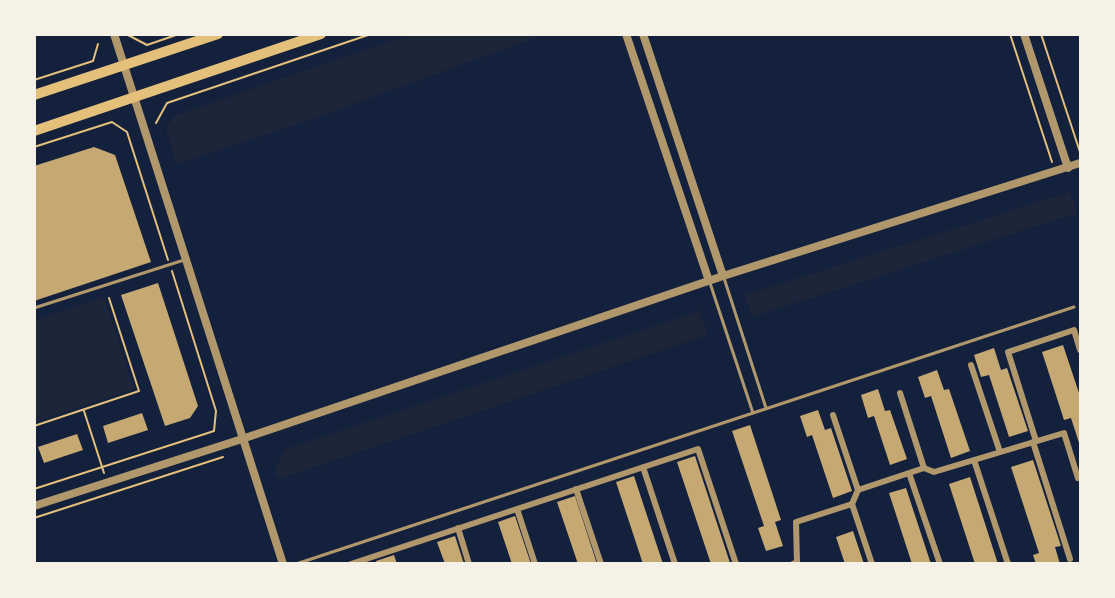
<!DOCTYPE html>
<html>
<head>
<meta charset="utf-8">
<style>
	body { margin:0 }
	#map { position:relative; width:1115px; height:598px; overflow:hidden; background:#14213d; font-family:Mulish,sans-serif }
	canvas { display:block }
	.frame { position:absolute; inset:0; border:36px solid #f6f1e7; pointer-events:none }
</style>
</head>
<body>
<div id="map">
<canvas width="1115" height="598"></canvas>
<div class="frame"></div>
</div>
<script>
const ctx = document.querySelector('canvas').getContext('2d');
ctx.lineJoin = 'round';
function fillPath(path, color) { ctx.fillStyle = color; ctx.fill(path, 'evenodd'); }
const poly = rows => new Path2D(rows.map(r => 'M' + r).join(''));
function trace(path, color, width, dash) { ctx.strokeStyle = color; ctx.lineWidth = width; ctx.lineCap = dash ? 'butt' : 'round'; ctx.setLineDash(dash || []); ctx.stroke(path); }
const green = poly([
	[409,35,543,35,310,120,176,164,167,133,167,125,176,115],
	[1070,192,1077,213,752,317,745,295],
	[104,297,134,389,35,422,35,320],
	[699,311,708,335,278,479,275,470,285,449]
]);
const building = poly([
	[94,147,115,155,151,262,34,301,34,166],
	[158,283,198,406,190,418,165,426,121,295],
	[1063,345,1080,396,1080,446,1071,418,1064,420,1042,352],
	[994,348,1001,370,1007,368,1028,431,1009,437,989,375,981,377,974,355],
	[937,370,944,390,949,389,970,451,951,458,931,396,925,398,918,377],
	[878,389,885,411,890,410,907,459,890,465,874,416,868,418,861,395],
	[818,410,825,430,831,428,852,491,833,498,812,435,807,437,800,416],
	[142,413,148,430,108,443,103,426],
	[750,425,781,520,775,522,783,546,766,551,758,528,764,526,732,431],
	[77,434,83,450,44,463,38,447],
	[695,456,730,563,729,564,711,564,677,462],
	[1033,460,1061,546,1055,547,1060,564,1036,564,1033,555,1039,553,1011,467],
	[634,476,663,564,643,564,616,482],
	[970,477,998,564,975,564,949,484],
	[906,488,931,564,912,564,889,493],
	[575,496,597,564,578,564,557,502],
	[515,516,531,564,512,564,498,522],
	[853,531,864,564,845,564,836,537],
	[455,536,464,564,445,564,437,542],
	[394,555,397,564,377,564,376,561]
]);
const path = poly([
	[126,34,147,45,179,34],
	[1010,34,1052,162],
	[1041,34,1080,152],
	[34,80,93,61,98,44],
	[156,123,167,103,371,34],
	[34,147,112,122,127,132,168,260],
	[84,411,104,473],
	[34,426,139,391,109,298],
	[34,489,214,431,216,411,172,271],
	[34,518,223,457]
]);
const service = poly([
	[724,278,766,408],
	[710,283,753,413],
	[34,308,184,260],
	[296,564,1074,307]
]);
const minor = poly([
	[971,365,1000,452],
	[900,393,924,468,934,472,1064,433,1078,478,1080,477],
	[833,415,858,490],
	[1036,441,1008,352,1074,330,1080,350],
	[1033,442,1070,559],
	[974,460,1008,564],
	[643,467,675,564],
	[909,473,940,564],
	[576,489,601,564],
	[852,504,872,564],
	[517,509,535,564],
	[458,528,469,564],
	[351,564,698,449,736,564],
	[793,564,797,562,796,522,852,504,858,490,924,468]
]);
const tertiary = poly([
	[114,34,283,564],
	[626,34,709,281],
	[643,34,723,276],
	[1024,34,1068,168],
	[34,506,242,439,723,276,1080,163]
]);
const primary = poly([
	[34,95,218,34],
	[34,131,321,34]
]);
fillPath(green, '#1d2539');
fillPath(building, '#c6a872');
trace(path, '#e5c07b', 2);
trace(service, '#b1986c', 3);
trace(minor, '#b1986c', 6);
trace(tertiary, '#b1986c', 8);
trace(primary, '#e5c07b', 10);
</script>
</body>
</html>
